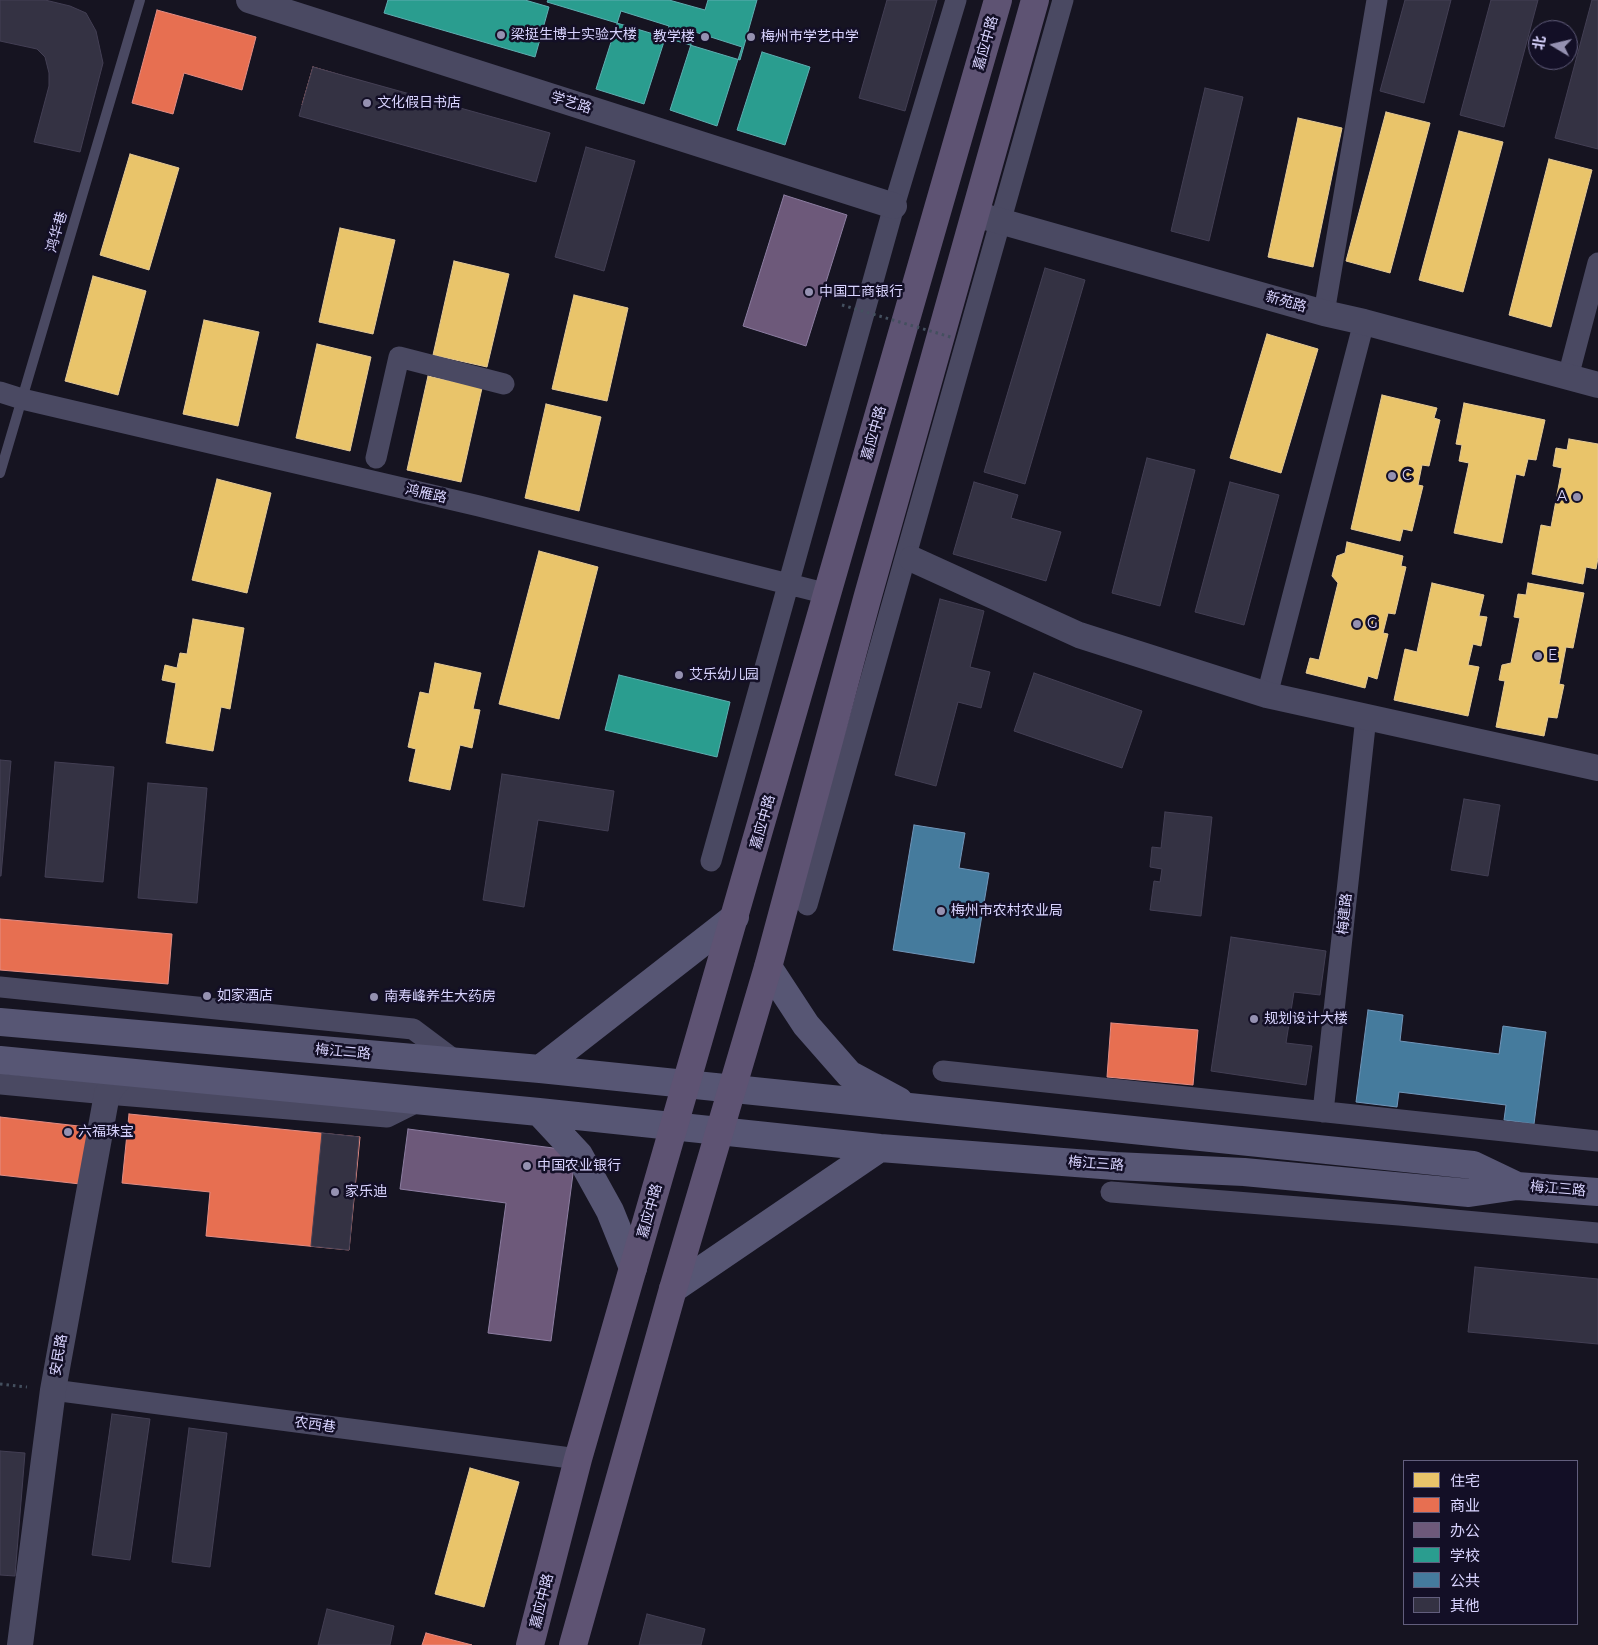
<!DOCTYPE html>
<html>
<head>
<meta charset="utf-8">
<style>
	body { margin:0 }
	#map { position:relative; width:1598px; height:1645px; overflow:hidden; background:#161421; font-family:Montserrat,"Noto Sans SC",sans-serif }
	canvas { display:block }
	.legend { position:absolute; left:1403px; top:1460px; width:175px; height:165px; box-sizing:border-box; background:#130f26; border:1px solid #625e7d; margin:0; padding:6px 9px; list-style:none; font-size:15px; color:#d9d4ff }
	.legend li { display:flex; align-items:center; gap:10px; height:25px }
	.legend b { width:25px; border:1px solid #625e7d }
	.north { position:absolute; left:1528px; top:20px; width:50px; height:50px; box-sizing:border-box; background:#130f26; border:1px solid #625e7d; border-radius:50%; rotate:279deg; font-size:14px; font-weight:700; line-height:20px; text-align:center; color:#d9d4ff }
	.north::after { content:''; display:block; margin:auto; width:18px; height:22px; background:#9591b1; clip-path:polygon(50% 0,100% 100%,50% 72%,0 100%) }
</style>
</head>
<body>
<div id="map">
<canvas width="1598" height="1645"></canvas>
<ul class="legend">
<li><b style="height:14px;background:#e9c46a"></b>住宅</li>
<li><b style="height:14px;background:#e76f51"></b>商业</li>
<li><b style="height:14px;background:#6d597a"></b>办公</li>
<li><b style="height:14px;background:#2a9d8f"></b>学校</li>
<li><b style="height:14px;background:#457b9d"></b>公共</li>
<li><b style="height:14px;background:#343243"></b>其他</li>
</ul>
<div class="north">北</div>
</div>
<script>
const ctx = document.querySelector('canvas').getContext('2d');
ctx.lineJoin = 'round';
function fillPath(path, color) { ctx.fillStyle = color; ctx.fill(path, 'evenodd'); }
const poly = rows => new Path2D(rows.map(r => 'M' + r).join(''));
function trace(path, color, width, dash) { ctx.strokeStyle = color; ctx.lineWidth = width; ctx.lineCap = dash ? 'butt' : 'round'; ctx.setLineDash(dash || []); ctx.stroke(path); }
function drawText(font, color, halo, rows, align = 'center') {
  ctx.font = font + ' Montserrat,"Noto Sans SC",sans-serif'; ctx.lineWidth = 5; ctx.setLineDash([]); ctx.textBaseline = 'middle'; ctx.strokeStyle = halo; ctx.fillStyle = color; for (const [text, x, y, turn = 0] of rows) {
    ctx.save(); ctx.translate(x, y); ctx.rotate((+turn || 0) * Math.PI / 180); ctx.textAlign = isNaN(turn) ? turn : align; if (halo) ctx.strokeText(text, 0, 0); ctx.fillText(text, 0, 0); ctx.restore();
  }
}
const homes = poly([
	[1386,112,1430,123,1390,273,1346,261,1386,112],
	[1298,118,1342,128,1313,267,1268,257,1298,118],
	[1459,131,1503,142,1463,292,1419,280,1459,131],
	[130,154,179,168,149,270,100,255,130,154],
	[1549,159,1592,170,1551,327,1509,315,1549,159],
	[340,228,395,240,373,334,319,322,340,228],
	[454,261,509,274,487,367,433,355,454,261],
	[93,276,146,291,118,395,65,381,93,276],
	[574,295,628,308,607,401,552,389,574,295],
	[204,320,259,332,238,426,183,414,204,320],
	[1267,334,1318,349,1281,473,1230,458,1267,334],
	[317,344,371,357,350,451,296,438,317,344],
	[428,376,482,388,461,482,407,470,428,376],
	[1382,395,1437,408,1434,418,1440,420,1429,466,1422,465,1418,485,1423,486,1412,531,1403,529,1400,541,1351,529,1382,395],
	[1464,403,1545,420,1536,460,1528,459,1524,476,1516,474,1502,543,1454,533,1469,463,1459,461,1462,445,1456,444,1464,403],
	[546,404,601,417,579,511,525,498,546,404],
	[1569,439,1598,444,1598,558,1596,569,1586,567,1583,584,1532,574,1541,525,1551,527,1562,468,1553,466,1556,448,1567,450,1569,439],
	[217,479,271,493,247,593,192,580,217,479],
	[1347,542,1403,556,1401,566,1406,567,1395,614,1388,613,1383,633,1388,634,1377,679,1368,676,1365,688,1306,673,1310,658,1319,660,1338,583,1332,576,1337,556,1345,553,1347,542],
	[539,551,598,567,559,719,499,704,539,551],
	[1432,583,1484,595,1479,616,1487,617,1481,646,1473,644,1468,665,1479,667,1468,716,1394,700,1405,649,1417,652,1432,583],
	[1528,583,1584,593,1573,648,1566,647,1559,684,1564,685,1557,718,1548,717,1544,736,1496,727,1505,681,1499,680,1502,665,1511,663,1520,618,1514,617,1518,594,1526,595,1528,583],
	[193,619,244,628,230,709,221,707,213,751,166,743,176,683,162,680,165,665,177,668,180,653,187,654,193,619],
	[435,663,481,673,473,709,480,710,472,748,460,745,450,790,409,781,416,749,408,747,420,692,429,694,435,663],
	[470,1468,519,1482,484,1607,435,1594,470,1468]
]);
const shops = poly([
	[157,10,256,37,242,90,184,73,173,114,132,103,157,10],
	[313,67,432,102,421,139,302,105,313,67],
	[0,919,172,934,168,984,0,970,0,919],
	[1111,1023,1198,1030,1193,1085,1107,1077,1111,1023],
	[129,1114,360,1137,349,1250,206,1236,210,1192,122,1183,129,1114],
	[0,1117,96,1128,89,1185,0,1175,0,1117],
	[426,1633,472,1645,422,1645,426,1633]
]);
const offices = poly([
	[784,195,847,215,806,346,743,326,784,195],
	[408,1129,576,1151,551,1341,488,1333,506,1203,400,1189,408,1129]
]);
const schools = poly([
	[388,0,525,0,549,7,535,57,384,13,388,0],
	[548,0,669,0,705,10,708,0,757,0,740,60,547,2,548,0],
	[621,11,669,26,644,104,596,89,621,11],
	[695,32,742,47,717,126,670,110,695,32],
	[762,52,810,67,785,145,737,130,762,52],
	[619,675,730,702,717,757,605,730,619,675]
]);
const public = poly([
	[914,825,965,833,959,868,989,873,974,963,893,950,914,825],
	[1368,1010,1403,1015,1400,1041,1499,1054,1503,1026,1546,1032,1534,1124,1504,1120,1506,1105,1399,1092,1397,1107,1356,1102,1368,1010]
]);
const building = poly([
	[0,0,45,0,70,6,86,13,96,31,103,63,80,152,34,142,49,86,49,73,45,57,37,49,0,41,0,0],
	[887,0,937,0,905,111,859,98,887,0],
	[1405,0,1451,0,1424,103,1380,91,1405,0],
	[1491,0,1538,0,1504,127,1460,115,1491,0],
	[1592,0,1598,0,1598,149,1555,138,1592,0],
	[313,67,550,133,536,182,299,116,313,67],
	[1205,88,1243,97,1209,241,1171,231,1205,88],
	[586,147,635,161,604,271,555,257,586,147],
	[1045,268,1085,280,1025,484,984,472,1045,268],
	[1147,458,1195,470,1160,606,1112,593,1147,458],
	[974,482,1018,495,1011,518,1061,532,1046,581,953,554,974,482],
	[1230,482,1279,495,1244,625,1195,612,1230,482],
	[940,599,984,611,970,667,990,672,981,708,958,702,936,786,895,775,940,599],
	[1034,673,1142,711,1122,768,1014,731,1034,673],
	[0,760,11,761,1,876,0,876,0,760],
	[55,762,114,767,103,882,45,877,55,762],
	[502,774,614,791,608,831,538,820,524,907,483,900,502,774],
	[148,783,207,788,197,903,138,898,148,783],
	[1464,799,1500,805,1488,876,1451,870,1464,799],
	[1165,812,1212,817,1201,916,1150,910,1154,881,1160,882,1162,869,1150,867,1152,847,1161,848,1165,812],
	[1231,937,1326,951,1320,995,1294,992,1286,1043,1312,1046,1306,1085,1211,1071,1231,937],
	[322,1133,359,1137,349,1250,311,1246,322,1133],
	[1475,1267,1598,1279,1598,1344,1468,1332,1475,1267],
	[112,1414,150,1419,130,1560,92,1555,112,1414],
	[189,1428,227,1433,210,1567,172,1562,189,1428],
	[0,1451,25,1453,15,1576,0,1575,0,1451],
	[327,1609,394,1626,390,1645,318,1645,327,1609],
	[647,1614,705,1629,701,1645,639,1645,647,1614]
]);
const path = poly([
	[0,1384,27,1387]
]);
const service = poly([
	[0,473,140,0]
]);
const minor = poly([
	[1324,313,1377,0],
	[1568,377,1598,263],
	[0,392,22,399,479,506,828,594],
	[376,458,399,357,504,384],
	[1267,695,1364,322],
	[711,861,894,206,956,0],
	[807,905,1063,0],
	[0,987,413,1029,457,1062],
	[943,1071,1598,1141],
	[0,1084,107,1094,387,1117,421,1100],
	[1323,1112,1366,717],
	[1111,1192,1399,1215,1598,1233],
	[53,1390,578,1459]
]);
const tertiary = poly([
	[249,0,894,206],
	[975,214,1324,313,1364,322,1598,385],
	[912,559,1079,635,1267,695,1598,768],
	[20,1645,53,1390,107,1094,124,1072]
]);
const secondary = poly([
	[768,967,806,1025,849,1074,899,1101],
	[0,1022,540,1069,1473,1165,1517,1186],
	[0,1060,539,1112,880,1148,1115,1166,1244,1172,1469,1193,1517,1186,1598,1192],
	[540,1069,735,917],
	[539,1112,579,1155,610,1211,633,1268],
	[673,1289,880,1148]
]);
const primary = poly([
	[530,1645,578,1459,998,0],
	[573,1645,673,1289,768,967,867,599,1035,0]
]);
const pathBridge = poly([
	[842,305,954,338]
]);
const markers = [
	[501,35,5,"#9591b1"],
	[705,37,5,"#9591b1"],
	[751,37,5,"#9591b1"],
	[367,103,5,"#9591b1"],
	[809,292,5,"#9591b1"],
	[1392,476,5,"#9591b1"],
	[1577,497,5,"#9591b1"],
	[1357,624,5,"#9591b1"],
	[1538,656,5,"#9591b1"],
	[679,675,5,"#9591b1"],
	[941,911,5,"#9591b1"],
	[207,996,5,"#9591b1"],
	[374,997,5,"#9591b1"],
	[1254,1019,5,"#9591b1"],
	[68,1132,5,"#9591b1"],
	[527,1166,5,"#9591b1"],
	[335,1192,5,"#9591b1"]
];
const poiNames = [
	["梁挺生博士实验大楼",511,35],
	["教学楼",695,37,"right"],
	["梅州市学艺中学",761,37],
	["文化假日书店",377,103],
	["中国工商银行",819,292],
	["C",1402,476],
	["A",1567,497,"right"],
	["G",1367,624],
	["E",1548,656],
	["艾乐幼儿园",689,675],
	["梅州市农村农业局",951,911],
	["如家酒店",217,996],
	["南寿峰养生大药房",384,997],
	["规划设计大楼",1264,1019],
	["六福珠宝",78,1132],
	["中国农业银行",537,1166],
	["家乐迪",345,1192]
];
const streetNames = [
	["嘉应中路",986,43,-74],
	["学艺路",571,103,18],
	["鸿华巷",57,232,-74],
	["新苑路",1286,302,16],
	["嘉应中路",874,433,-74],
	["鸿雁路",426,494,13],
	["嘉应中路",763,822,-74],
	["梅建路",1345,914,-84],
	["梅江二路",343,1052,5],
	["梅江三路",1096,1164,4],
	["梅江三路",1558,1189,5],
	["嘉应中路",650,1211,-74],
	["安民路",59,1355,-80],
	["农西巷",315,1425,8],
	["嘉应中路",542,1601,-76]
];
fillPath(homes, '#e9c46a');
trace(homes, '#e4c997', 1);
fillPath(shops, '#e76f51');
trace(shops, '#e38d85', 1);
fillPath(offices, '#6d597a');
trace(offices, '#8d7ea2', 1);
fillPath(schools, '#2a9d8f');
trace(schools, '#5eaeb1', 1);
fillPath(public, '#457b9d');
trace(public, '#7196ba', 1);
fillPath(building, '#343243');
trace(building, '#433f54', 1);
trace(path, '#44505f', 3, [2.5, 4]);
trace(service, '#4a4962', 10);
trace(minor, '#4a4962', 21);
trace(tertiary, '#4a4962', 26);
trace(secondary, '#575674', 28);
trace(primary, '#5e5373', 28);
trace(pathBridge, '#44505f', 3, [2.5, 4]);
for (const [x, y, r, color] of markers) { const dot = new Path2D(); dot.arc(x, y, r, 0, 2 * Math.PI); ctx.fillStyle = color; ctx.fill(dot); trace(dot, '#130f26', 2); }
drawText('14px', '#d9d4ff', '#130f26', poiNames, 'left');
drawText('14px', '#d9d4ff', '#130f26', streetNames);
</script>
</body>
</html>
